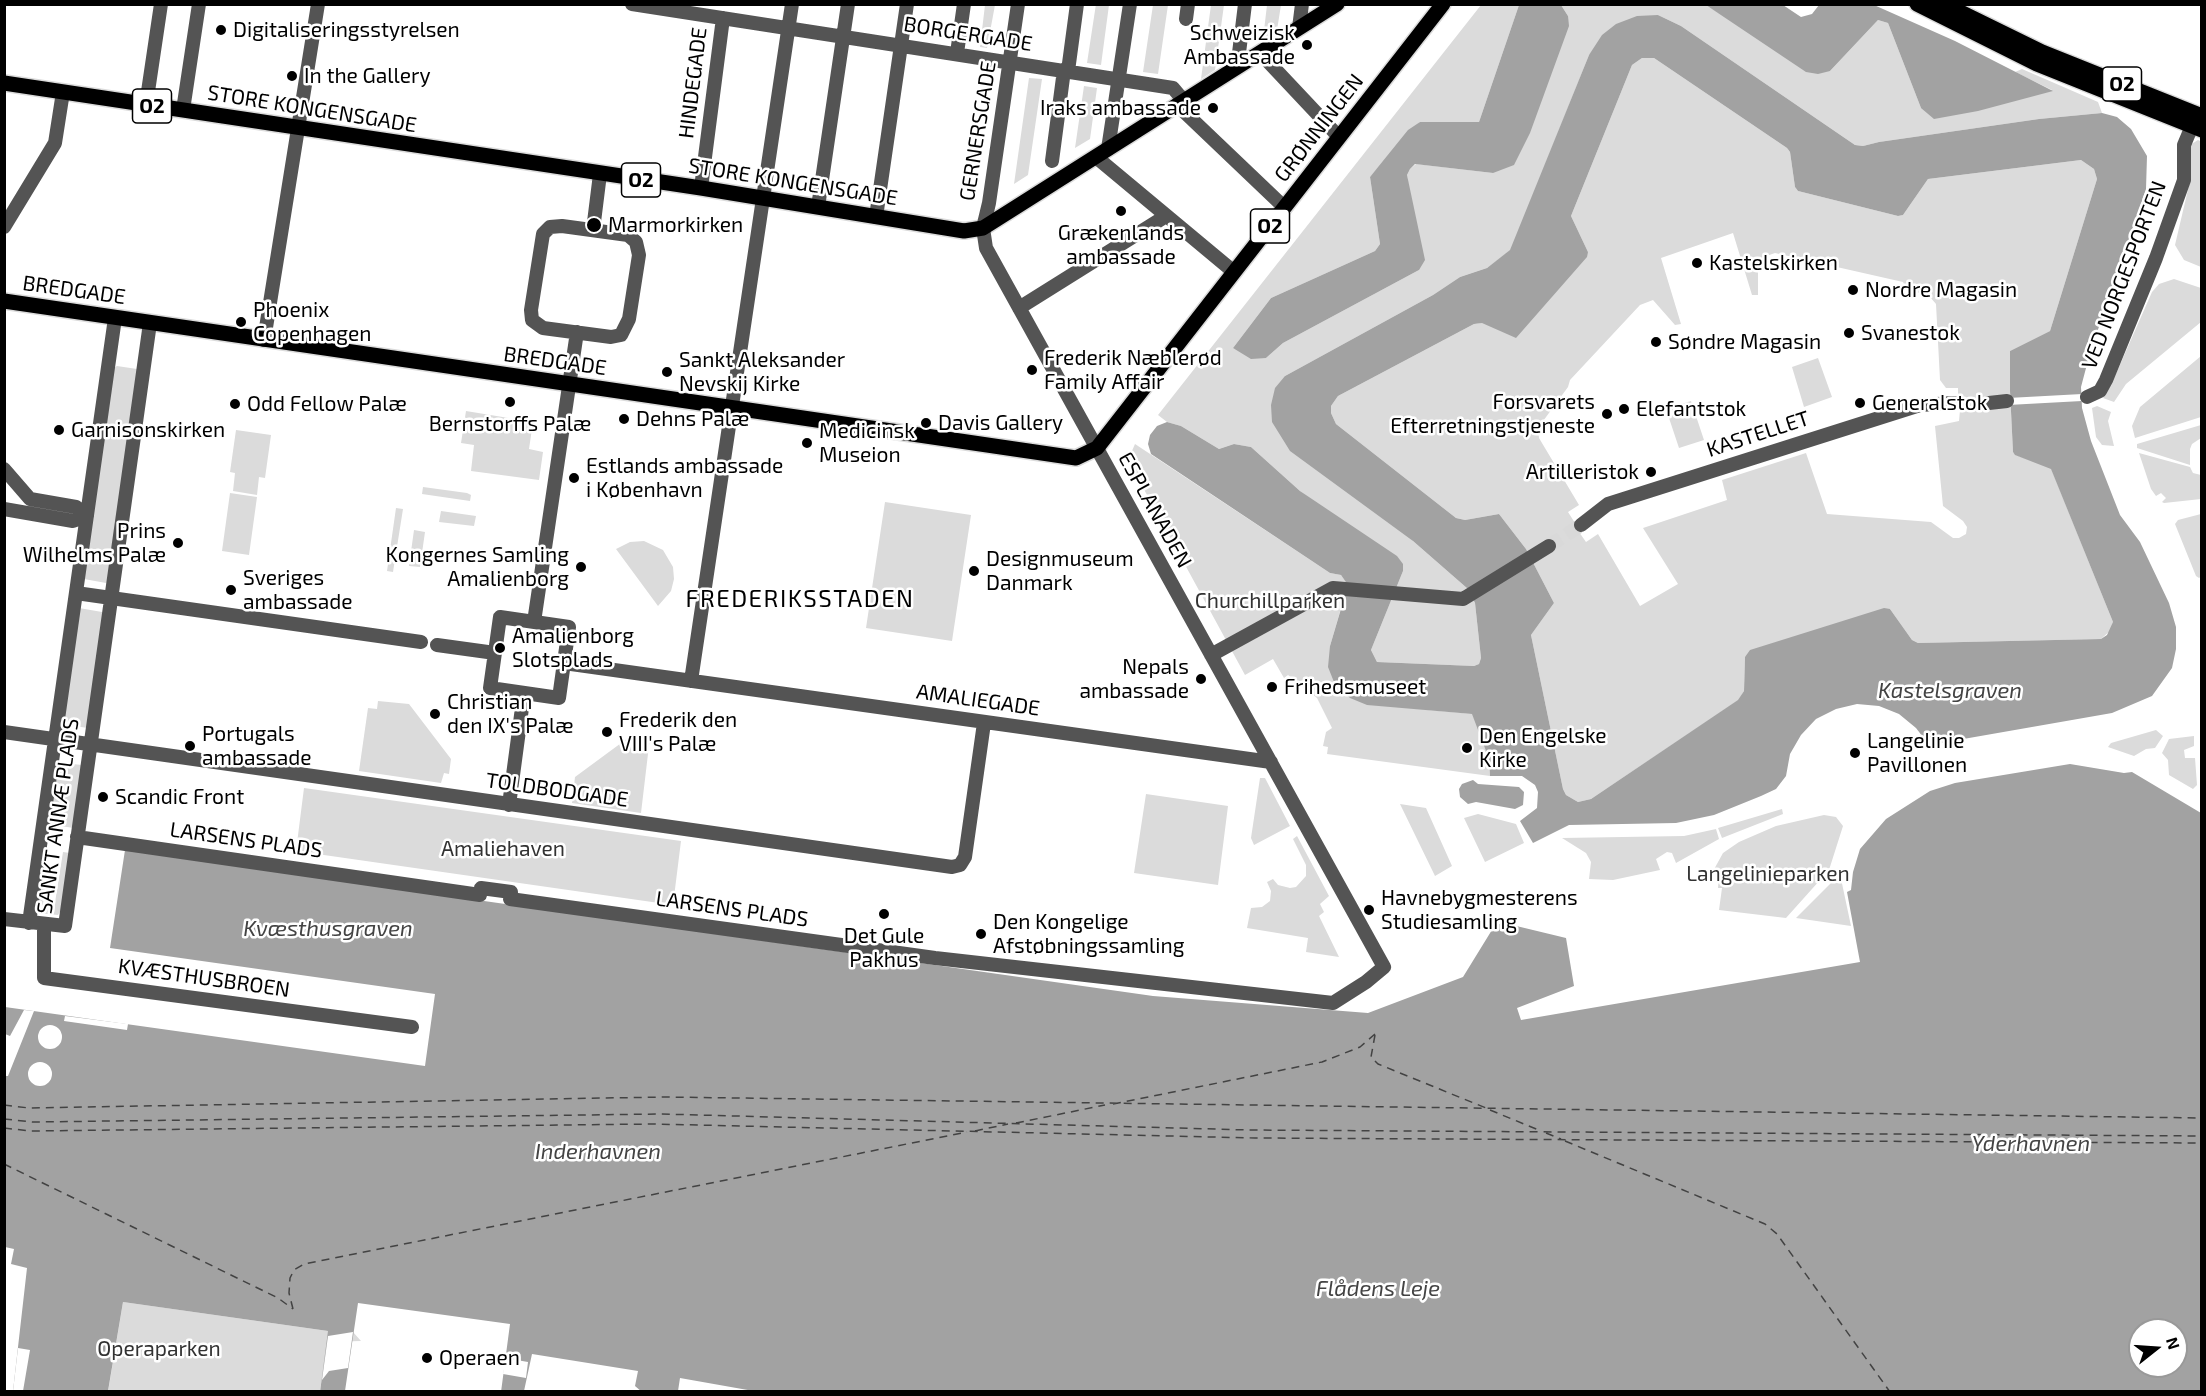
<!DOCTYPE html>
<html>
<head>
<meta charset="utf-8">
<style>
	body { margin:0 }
	#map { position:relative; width:2206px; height:1396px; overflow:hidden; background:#fff; font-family:"Exo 2",sans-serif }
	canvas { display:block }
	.frame { position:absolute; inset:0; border:6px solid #000; pointer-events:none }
	.north { position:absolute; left:2128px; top:1318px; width:60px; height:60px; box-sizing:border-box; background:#fff; border:2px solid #999; border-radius:50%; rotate:73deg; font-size:16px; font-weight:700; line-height:24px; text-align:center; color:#000 }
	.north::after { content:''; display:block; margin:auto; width:21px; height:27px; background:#000; clip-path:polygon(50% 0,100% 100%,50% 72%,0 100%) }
</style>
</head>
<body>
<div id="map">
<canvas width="2206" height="1396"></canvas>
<div class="frame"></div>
<div class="north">N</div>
</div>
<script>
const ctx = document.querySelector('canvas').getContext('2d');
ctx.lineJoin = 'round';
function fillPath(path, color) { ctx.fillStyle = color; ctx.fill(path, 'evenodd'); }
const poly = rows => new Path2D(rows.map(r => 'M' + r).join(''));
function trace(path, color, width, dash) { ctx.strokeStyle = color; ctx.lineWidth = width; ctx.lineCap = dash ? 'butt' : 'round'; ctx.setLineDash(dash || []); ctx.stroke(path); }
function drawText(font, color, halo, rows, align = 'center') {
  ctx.font = font + ' "Exo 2",sans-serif'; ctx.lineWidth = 5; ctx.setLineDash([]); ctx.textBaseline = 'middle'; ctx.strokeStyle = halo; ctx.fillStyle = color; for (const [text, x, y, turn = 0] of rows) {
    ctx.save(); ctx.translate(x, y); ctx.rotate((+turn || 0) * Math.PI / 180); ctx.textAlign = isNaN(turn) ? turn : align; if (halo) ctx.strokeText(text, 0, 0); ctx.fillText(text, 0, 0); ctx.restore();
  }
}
const green = poly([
	[1096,4,1109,5,1101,65,1087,63],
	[985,5,995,5,987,48,980,47],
	[1153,5,1168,5,1158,74,1143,72],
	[1211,5,1224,5,1215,70,1201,79],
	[1267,5,1281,5,1277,30,1263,39],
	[1481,5,1519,5,1479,122,1420,122,1370,177,1380,244,1375,251,1271,298,1233,348,1266,358,1283,343,1419,270,1407,175,1410,169,1416,164,1493,173,1568,16,1561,5,1706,5,1740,26,1830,71,1878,20,1888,23,1921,108,2052,90,2015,72,2022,69,2098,102,2102,113,2039,119,1879,142,1863,146,1855,145,1681,26,1658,15,1589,55,1511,250,1487,268,1460,277,1433,295,1285,376,1413,541,1468,589,1475,603,1481,658,1479,664,1474,666,1377,662,1371,650,1403,571,1300,491,1251,447,1234,444,1219,449,1181,426,1167,422,1158,415],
	[1642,58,1654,58,1787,148,1790,152,1795,187,1798,191,1898,216,1903,215,1928,179,2081,160,2094,169,2097,179,2050,331,2010,351,2010,391,2013,452,2016,455,2051,468,2113,622,2112,629,2101,639,1918,643,1912,640,1890,609,1745,657,1744,691,1739,700,1591,799,1578,802,1566,795,1563,789,1531,635,1554,603,1526,549,1499,514,1465,520,1456,518,1336,424,1331,413,1331,406,1338,396,1474,324,1481,323,1588,252,1571,216,1632,65],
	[1733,233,1752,295,1758,295,1758,259,1775,253,1903,282,1906,288,1930,297,1936,304,1940,380,1946,388,1958,388,1958,398,1961,399,1959,421,1935,426,1943,506,1963,521,1967,527,1966,534,1959,538,1953,538,1931,522,1827,514,1806,453,1722,480,1727,500,1643,528,1678,584,1640,606,1598,534,1586,542,1579,532,1575,534,1570,527,1575,523,1568,512,1579,505,1539,438,1538,428,1568,387,1570,380,1640,305,1653,300,1675,325,1681,324,1661,258],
	[1029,78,1042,79,1028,175,1014,184],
	[1084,86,1097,88,1090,139,1075,148],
	[2198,140,2202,142,2201,267,2184,260,2175,245,2190,181,2190,145],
	[2174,279,2201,288,2201,322,2126,384,2114,402,2103,398,2115,376,2152,292,2159,284],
	[2201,356,2201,417,2135,438,2132,426,2140,407],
	[1818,358,1832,397,1804,407,1792,367],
	[117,366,137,369,110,581,106,583,84,579,112,369],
	[1691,401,1704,440,1679,448,1666,409],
	[2097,406,2111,412,2108,421,2114,446,2102,445,2096,437,2092,408],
	[466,411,533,422,529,449,543,452,539,480,471,471,474,445,461,443],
	[2201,425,2201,438,2192,444,2190,449,2190,465,2137,448,2137,444],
	[236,430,271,435,265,478,259,477,257,495,233,491,235,473,230,472],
	[1135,444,1330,573,1341,575,1348,584,1330,646,1428,710,1473,714,1489,759,1490,776,1327,754,1328,747,1323,746,1326,732,1332,728,1317,698,1288,675,1284,678,1273,659,1245,675,1128,460],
	[2139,453,2190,467,2193,473,2201,475,2201,499,2164,503,2162,502,2166,498,2161,493,2156,496,2151,489],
	[423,487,467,493,471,495,470,501,422,494],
	[230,493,257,497,249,555,222,551],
	[885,502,971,515,952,641,866,628],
	[396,508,403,509,393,572,387,571],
	[441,511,476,516,474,526,439,522],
	[2201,514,2202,576,2199,578,2196,576,2175,524,2178,520],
	[414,530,425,532,420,567,409,566],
	[644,541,663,550,673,567,674,579,671,591,658,606,616,549,630,542],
	[79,608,102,612,105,615,88,728,60,724],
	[378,701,409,704,451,759,449,774,444,773,441,783,359,771,368,708,377,709],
	[2156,730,2163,736,2155,748,2146,749,2134,756,2108,747,2111,743],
	[632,735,650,737,641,813,572,803,575,777],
	[2194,736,2194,746,2184,750,2185,758,2195,758,2197,785,2193,789,2169,775,2168,760,2162,753,2169,739],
	[54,762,82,765,74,828,46,824],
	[1260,778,1265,778,1290,826,1254,845,1251,838],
	[304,788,681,841,673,905,296,851],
	[1146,794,1228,806,1218,885,1134,873],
	[1400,804,1426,808,1452,866,1435,876],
	[1782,809,1783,814,1722,838,1718,828],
	[1478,814,1516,824,1524,843,1485,862,1464,818],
	[1824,815,1836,817,1843,826,1829,870,1786,918,1719,910,1722,888,1718,888,1719,874,1712,873,1723,853,1739,842,1776,826],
	[1716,829,1719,839,1676,863,1672,853,1667,852,1656,859,1660,870,1613,880,1589,879,1591,862,1586,853,1562,838,1684,836],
	[1297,836,1329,896,1320,904,1324,912,1319,916,1339,957,1306,952,1308,938,1247,928,1251,908,1262,907,1270,901,1271,891,1267,882,1273,879,1278,885,1290,888,1296,887,1306,876,1306,865,1293,839],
	[63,852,70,853,61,910,58,915,38,913,34,909,40,861,48,863,43,905,54,909],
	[1840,874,1851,926,1796,918],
	[123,1302,328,1331,328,1335,353,1332,361,1341,327,1342,320,1391,108,1392]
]);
const water = poly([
	[1519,5,1561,5,1568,16,1569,26,1530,133,1514,165,1493,173,1415,164,1410,169,1407,175,1425,260,1419,270,1283,343,1266,358,1251,359,1233,348,1271,298,1375,251,1380,244,1370,177,1408,130,1420,122,1479,122],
	[1706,5,1783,5,1801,17,1812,14,1819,5,1874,5,1955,41,2053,91,1978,111,1934,119,1921,108,1888,23,1878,20,1830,71,1818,74,1806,72],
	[1658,15,1681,26,1855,145,1863,146,1879,142,2039,119,2102,113,2117,117,2131,129,2147,156,2146,189,2090,353,2081,387,2082,408,2091,441,2120,515,2140,542,2169,603,2176,627,2176,649,2172,668,2152,696,2112,713,1929,745,1916,728,1899,714,1879,706,1857,704,1836,709,1816,719,1801,735,1790,754,1786,776,1776,789,1761,796,1714,815,1676,823,1569,825,1533,843,1520,821,1537,808,1538,792,1535,785,1522,776,1490,776,1489,759,1472,714,1367,705,1350,698,1334,682,1328,667,1330,646,1348,585,1341,575,1330,573,1151,454,1148,444,1150,435,1157,426,1167,422,1181,426,1219,449,1234,444,1251,447,1300,491,1397,556,1403,564,1403,571,1371,650,1377,662,1474,666,1479,664,1481,658,1475,603,1468,589,1413,541,1290,451,1272,422,1271,405,1275,388,1285,376,1433,295,1460,277,1487,268,1510,250,1589,55,1602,35,1616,24,1637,16],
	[1642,58,1654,58,1787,148,1790,152,1795,187,1798,191,1898,216,1903,215,1928,179,2081,160,2094,169,2097,179,2050,331,2010,351,2010,391,2013,452,2015,455,2051,469,2113,622,2107,635,2101,639,1918,643,1912,640,1890,609,1884,608,1750,650,1745,657,1744,691,1738,700,1591,799,1578,802,1566,795,1563,789,1531,635,1554,603,1526,549,1499,514,1465,520,1456,518,1336,424,1331,413,1331,406,1338,396,1474,324,1482,323,1516,338,1587,257,1588,252,1571,216,1632,65],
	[2070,764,2124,773,2132,772,2201,813,2201,1391,759,1392,680,1378,678,1391,642,1392,635,1386,638,1371,532,1354,524,1391,501,1392,510,1324,358,1303,345,1391,320,1392,328,1331,123,1302,108,1391,13,1391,27,1268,11,1264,14,1249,5,1247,5,1007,425,1066,435,994,110,948,125,850,1153,996,1368,1013,1463,977,1495,925,1504,923,1566,938,1574,986,1517,1008,1521,1020,1860,962,1847,892,1851,890,1853,872,1860,849,1886,819,1930,791,1955,783],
	[2140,1330,2176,1330,2176,1366,2140,1366],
	[1473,780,1478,784,1519,787,1524,792,1523,805,1515,809,1476,802,1468,804,1460,797,1459,789,1462,784]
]);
const pier = poly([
	[2082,394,2082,401,2008,405,2008,398],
	[24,1010,34,1011,8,1076,5,1076,5,1034,10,1036],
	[65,1016,128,1024,127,1030,64,1021],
	'38 1037a12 12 0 1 1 24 0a12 12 0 1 1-24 0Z',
	'28 1074a12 12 0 1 1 24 0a12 12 0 1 1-24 0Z',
	[353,1332,348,1368,329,1371,322,1380,328,1336],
	[18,1348,30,1350,23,1391,13,1391],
	[505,1358,528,1362,526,1378,503,1374]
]);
const ferry = poly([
	[1375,1035,1371,1057,1378,1064,1486,1108],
	[1113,1104,1322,1062,1360,1047,1375,1034],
	[4,1105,29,1108,664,1097,2202,1118],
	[1490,1110,1541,1131],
	[4,1119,33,1122,662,1114,1249,1130,2202,1136],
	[1016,1123,1105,1105],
	[4,1128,30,1131,653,1124,1255,1138,2202,1143],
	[975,1131,1008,1124],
	[1546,1133,1561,1139],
	[1565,1141,1765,1224,1777,1234,1890,1392],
	[4,1164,278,1298,293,1309],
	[293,1309,289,1293,290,1278,294,1270,304,1264,967,1132]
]);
const minorTunnel = poly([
	[1954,403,1989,403],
	[1549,546,1581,525]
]);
const minor = poly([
	[632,4,1173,88,1184,101],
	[1186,19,1188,4],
	[1299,28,1302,4],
	[957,53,964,4],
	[1239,53,1245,4],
	[1260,53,1339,137],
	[1068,71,1077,4],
	[146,105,161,4],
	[1177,105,1284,207],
	[183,110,199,4],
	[1108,149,1130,4],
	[1096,157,1234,272],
	[1052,161,1064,70],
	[701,188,723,18],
	[818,207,848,4],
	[876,217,907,4],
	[562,226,628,235,636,242,639,255,629,319,621,335,611,337,543,328,532,320,531,310,543,234,550,227,562,226],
	[4,227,55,143,63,92],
	[593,230,600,174],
	[1019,308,1166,216],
	[264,340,318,4],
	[2087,397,2100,391,2106,380,2156,258,2184,180,2184,145,2192,126],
	[1989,403,2007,401],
	[4,469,30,499,76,507,87,516,73,521,4,509],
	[1581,525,1608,504,1920,405,1954,403],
	[76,593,421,642],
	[500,617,569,627,559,698,490,688,500,617],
	[534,622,577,332],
	[437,645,495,653],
	[1211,655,1333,588,1463,599,1549,546],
	[564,663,1271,762],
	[691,681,792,4],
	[4,732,952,867,960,865,965,857,984,723],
	[509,805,524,693],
	[77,837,480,895,481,888,511,892,510,899,935,958,1333,1003,1366,982,1384,967,986,248,983,228,989,203,1018,4],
	[4,919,65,926,150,323],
	[29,923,115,318],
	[44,924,44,978,412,1027]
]);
const major = poly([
	[1917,4,2037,64,2202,130],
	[1944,4,2042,52,2202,116],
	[4,83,701,188,964,231,983,228,1337,4],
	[4,301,1076,458,1097,448,1443,4]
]);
const markers = [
	[221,30,6,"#000"],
	[1307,45,6,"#000"],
	[292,76,6,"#000"],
	[1213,108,6,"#000"],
	[1121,211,6,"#000"],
	[594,225,8,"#000"],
	[1697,263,6,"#000"],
	[1853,290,6,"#000"],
	[241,322,6,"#000"],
	[1849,333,6,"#000"],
	[1656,342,6,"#000"],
	[1032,370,6,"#000"],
	[667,372,6,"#000"],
	[510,402,6,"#000"],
	[1860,403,6,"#000"],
	[235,404,6,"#000"],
	[1624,409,6,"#000"],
	[1607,414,6,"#000"],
	[624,419,6,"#000"],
	[926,423,6,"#000"],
	[59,430,6,"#000"],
	[807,443,6,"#000"],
	[1651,472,6,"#000"],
	[574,478,6,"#000"],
	[178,543,6,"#000"],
	[581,567,6,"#000"],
	[974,571,6,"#000"],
	[231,590,6,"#000"],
	[500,648,6,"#000"],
	[1201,679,6,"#000"],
	[1272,687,6,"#000"],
	[435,714,6,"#000"],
	[607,732,6,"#000"],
	[190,746,6,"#000"],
	[1467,748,6,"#000"],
	[1855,753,6,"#000"],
	[103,797,6,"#000"],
	[1369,910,6,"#000"],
	[884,914,6,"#000"],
	[981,934,6,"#000"],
	[427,1358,6,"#000"]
];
const shields = [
	[2122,84,39],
	[152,106,39],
	[641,180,39],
	[1270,226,39]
];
const shieldNames = [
	["O2",2122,84],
	["O2",152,106],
	["O2",641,180],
	["O2",1270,226]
];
const poiNames = [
	["Digitaliseringsstyrelsen",233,30],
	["Schweizisk",1295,33,"right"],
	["Ambassade",1295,57,"right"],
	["In the Gallery",304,76],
	["Iraks ambassade",1201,108,"right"],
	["Marmorkirken",608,225],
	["Grækenlands",1121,233,"center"],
	["ambassade",1121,257,"center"],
	["Kastelskirken",1709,263],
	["Nordre Magasin",1865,290],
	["Phoenix",253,310],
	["Copenhagen",253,334],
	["Svanestok",1861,333],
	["Søndre Magasin",1668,342],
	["Frederik Næblerød",1044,358],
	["Family Affair",1044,382],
	["Sankt Aleksander",679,360],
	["Nevskij Kirke",679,384],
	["Forsvarets",1595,402,"right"],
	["Efterretningstjeneste",1595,426,"right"],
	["Generalstok",1872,403],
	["Odd Fellow Palæ",247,404],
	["Elefantstok",1636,409],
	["Dehns Palæ",636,419],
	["Davis Gallery",938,423],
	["Bernstorffs Palæ",510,424,"center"],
	["Garnisonskirken",71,430],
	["Medicinsk",819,431],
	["Museion",819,455],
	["Estlands ambassade",586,466],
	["i København",586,490],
	["Artilleristok",1639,472,"right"],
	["Prins",166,531,"right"],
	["Wilhelms Palæ",166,555,"right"],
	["Kongernes Samling",569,555,"right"],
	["Amalienborg",569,579,"right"],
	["Designmuseum",986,559],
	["Danmark",986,583],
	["Sveriges",243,578],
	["ambassade",243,602],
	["Amalienborg",512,636],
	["Slotsplads",512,660],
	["Nepals",1189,667,"right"],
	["ambassade",1189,691,"right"],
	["Frihedsmuseet",1284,687],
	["Christian",447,702],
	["den IX's Palæ",447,726],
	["Frederik den",619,720],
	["VIII's Palæ",619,744],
	["Portugals",202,734],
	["ambassade",202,758],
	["Den Engelske",1479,736],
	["Kirke",1479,760],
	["Langelinie",1867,741],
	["Pavillonen",1867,765],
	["Scandic Front",115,797],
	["Havnebygmesterens",1381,898],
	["Studiesamling",1381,922],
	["Den Kongelige",993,922],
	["Afstøbningssamling",993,946],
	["Det Gule",884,936,"center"],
	["Pakhus",884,960,"center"],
	["Operaen",439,1358]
];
const streetNames = [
	["BORGERGADE",968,34,9],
	["HINDEGADE",693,83,-83],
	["STORE KONGENSGADE",312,109,9],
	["GRØNNINGEN",1319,128,-52],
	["GERNERSGADE",978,131,-81],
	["STORE KONGENSGADE",793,182,9],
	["VED NORGESPORTEN",2124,275,-69],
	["BREDGADE",74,290,8],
	["BREDGADE",555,361,8],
	["KASTELLET",1758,434,-18],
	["ESPLANADEN",1155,510,61],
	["AMALIEGADE",978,700,8],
	["TOLDBODGADE",557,790,8],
	["SANKT ANNÆ PLADS",58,816,-82],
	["LARSENS PLADS",246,840,8],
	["LARSENS PLADS",732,909,8],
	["KVÆSTHUSBROEN",204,978,8]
];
const parkNames = [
	["Churchillparken",1270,601],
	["Amaliehaven",503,849],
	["Langelinieparken",1768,874],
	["Operaparken",159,1349]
];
const waterNames = [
	["Kastelsgraven",1950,691],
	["Kvæsthusgraven",328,929],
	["Yderhavnen",2031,1144],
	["Inderhavnen",598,1152],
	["Flådens Leje",1378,1289]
];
const quarterNames = [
	["FREDERIKSSTADEN",800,599]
];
fillPath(green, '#dbdbdb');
fillPath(water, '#a2a2a2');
fillPath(pier, '#fff');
trace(ferry, '#434343', 1.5, [8, 6]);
trace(minorTunnel, '#d9d9d9', 14, [14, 7]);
trace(major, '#dbdbdb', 18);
trace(minor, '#545454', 14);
trace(major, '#000', 15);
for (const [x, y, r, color] of markers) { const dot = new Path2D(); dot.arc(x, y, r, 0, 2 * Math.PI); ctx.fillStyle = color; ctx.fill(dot); trace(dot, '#fff', 2); }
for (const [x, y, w] of shields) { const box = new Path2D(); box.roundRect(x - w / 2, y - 17, w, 34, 4.5); ctx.fillStyle = '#fff'; ctx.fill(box); trace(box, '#000', 1.5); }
drawText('bold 20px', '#000', null, shieldNames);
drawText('21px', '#000', '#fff', poiNames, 'left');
drawText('21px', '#000', '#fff', streetNames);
drawText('21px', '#323232', '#fff', parkNames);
drawText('italic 22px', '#434343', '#fff', waterNames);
ctx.letterSpacing = '1.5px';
drawText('24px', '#000', '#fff', quarterNames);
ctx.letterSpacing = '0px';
</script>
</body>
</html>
